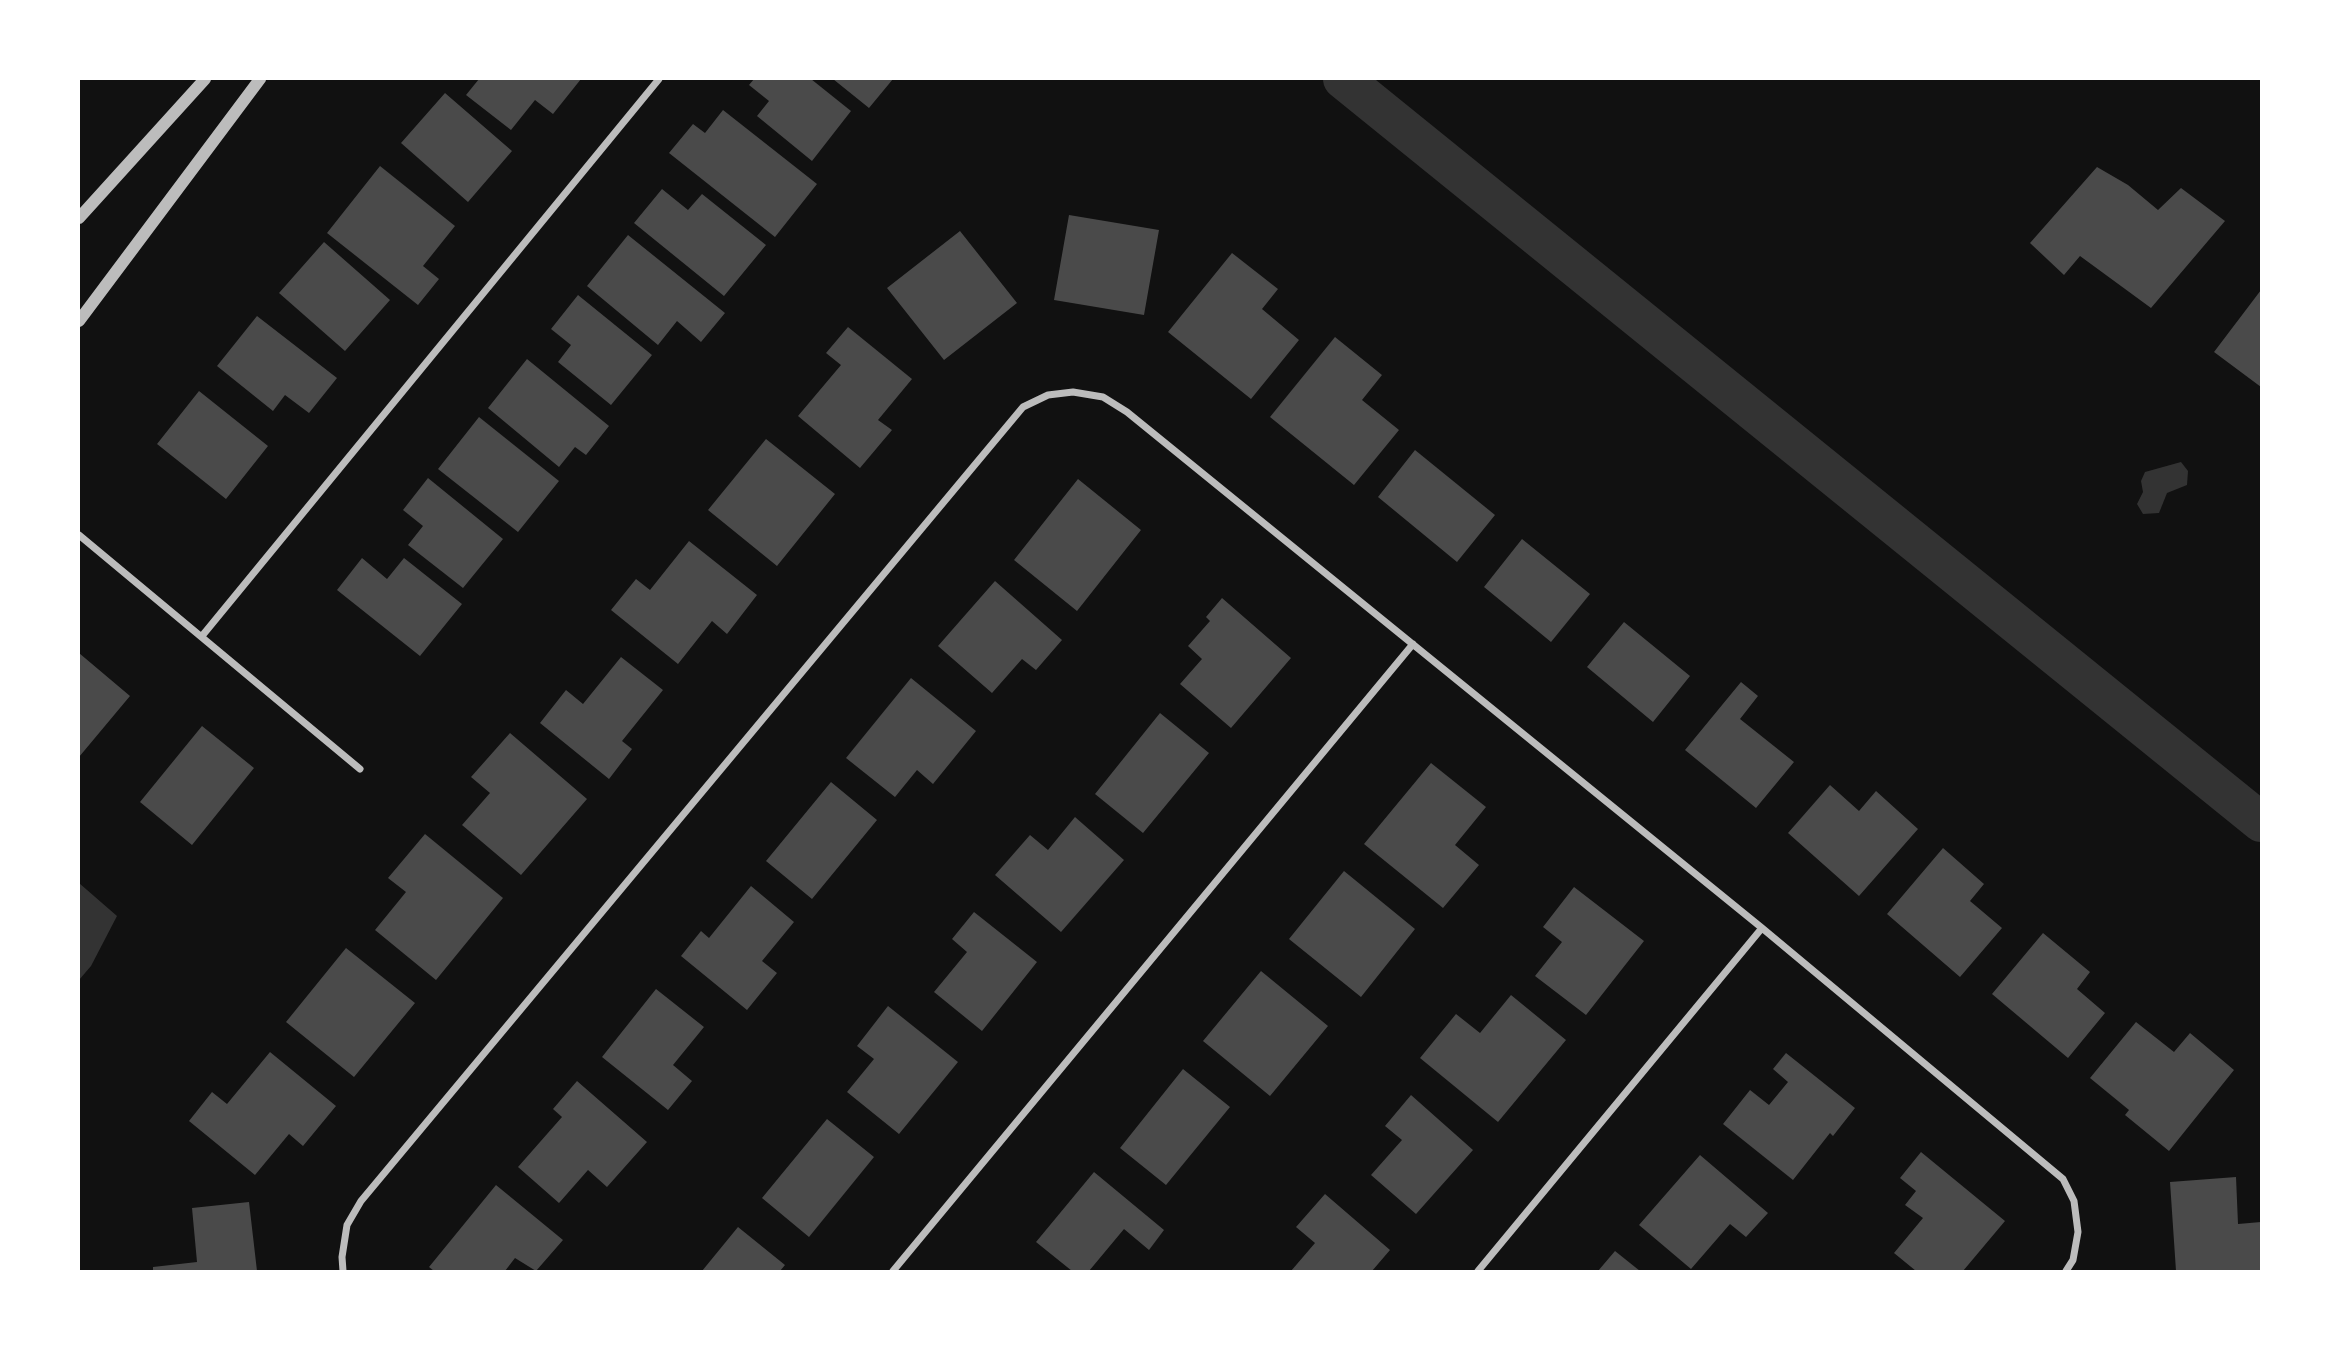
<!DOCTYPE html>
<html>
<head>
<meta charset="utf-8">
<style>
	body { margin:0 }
	#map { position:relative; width:2340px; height:1350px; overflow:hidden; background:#111; font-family:"Nunito Sans",sans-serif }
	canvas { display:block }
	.frame { position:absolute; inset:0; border:80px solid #fff; pointer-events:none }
</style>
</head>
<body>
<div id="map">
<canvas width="2340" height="1350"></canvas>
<div class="frame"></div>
</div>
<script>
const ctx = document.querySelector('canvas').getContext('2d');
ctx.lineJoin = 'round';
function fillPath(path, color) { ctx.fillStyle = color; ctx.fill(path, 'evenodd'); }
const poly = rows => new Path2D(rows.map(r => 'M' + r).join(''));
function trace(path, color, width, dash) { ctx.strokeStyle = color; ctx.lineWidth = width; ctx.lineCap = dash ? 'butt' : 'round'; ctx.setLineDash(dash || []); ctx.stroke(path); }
const water = poly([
	[2181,462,2188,471,2187,485,2167,493,2159,513,2143,514,2137,504,2143,492,2141,481,2145,472],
	[79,883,117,916,91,966,79,980]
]);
const canal = poly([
	[1343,79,2261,822]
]);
const building = poly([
	[479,79,581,79,553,114,535,100,511,130,466,95],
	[754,79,811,79,851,111,812,161,757,116,769,101,749,85],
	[833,79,893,79,869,108],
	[445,93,512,151,468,202,401,143],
	[723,110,817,184,775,237,669,153,693,124,705,133],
	[380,166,455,226,423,266,439,279,418,305,327,233],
	[2097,167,2128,185,2158,210,2181,188,2225,221,2151,308,2080,256,2064,275,2030,243],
	[662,189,688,210,702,194,766,245,724,296,634,223],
	[1069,215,1159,230,1144,315,1054,300],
	[960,231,1017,303,944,360,887,288],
	[628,235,725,313,701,342,677,321,658,345,587,286],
	[324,242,390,300,345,351,279,293],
	[1232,253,1278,289,1262,309,1299,340,1251,399,1168,332],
	[2261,290,2261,387,2214,352],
	[578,295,652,355,611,405,558,362,571,345,551,329],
	[257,316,337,378,309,413,285,395,273,411,217,366],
	[848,327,912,379,878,420,892,430,860,468,798,416,841,365,826,353],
	[1335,337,1382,375,1362,400,1399,430,1354,485,1270,417],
	[527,359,609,426,586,455,575,447,559,467,488,408],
	[199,391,268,446,226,499,157,444],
	[479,417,559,481,518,532,438,469],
	[766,439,835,494,777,566,708,510],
	[1415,450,1495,515,1457,562,1378,497],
	[428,478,503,539,463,588,408,545,423,526,403,510],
	[1078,479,1141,530,1077,611,1014,560],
	[1522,539,1590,594,1551,642,1484,587],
	[689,541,757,595,727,634,712,621,678,664,611,610,636,579,650,590],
	[362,558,387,579,404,558,462,604,420,656,337,590],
	[995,581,1062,640,1036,670,1022,659,992,693,938,646],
	[1222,598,1291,658,1231,728,1180,684,1202,659,1188,646,1210,621,1206,617],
	[1624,622,1690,676,1653,722,1587,667],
	[79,653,130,696,79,757],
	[621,657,663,690,622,741,632,749,609,779,540,723,566,690,583,704],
	[911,678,976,731,933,784,917,770,895,797,846,758],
	[1741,682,1758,696,1740,719,1794,762,1756,808,1685,750],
	[1160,713,1209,753,1143,833,1095,794],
	[202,726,254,768,192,845,140,802],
	[510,733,587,799,521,875,462,825,490,793,471,777],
	[1431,763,1486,807,1455,845,1479,865,1443,908,1364,844],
	[831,782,877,820,812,899,766,861],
	[1830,785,1859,811,1876,791,1918,829,1859,896,1788,833],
	[1075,817,1124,860,1061,932,995,875,1030,835,1048,850],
	[425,834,503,898,436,980,375,930,406,892,388,878],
	[1943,848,1984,884,1970,901,2002,928,1960,977,1887,914],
	[1344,871,1415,929,1361,997,1289,939],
	[751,886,794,922,762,961,777,973,747,1010,681,956,701,931,709,938],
	[1574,887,1644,941,1586,1015,1535,976,1562,942,1543,927],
	[974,912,1037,962,982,1031,934,992,967,952,952,939],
	[2043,933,2090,972,2077,989,2105,1013,2068,1058,1992,994],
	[346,948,415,1003,354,1077,286,1022],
	[1261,971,1328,1026,1270,1096,1203,1041],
	[656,989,704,1027,673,1065,692,1081,668,1110,602,1057],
	[1511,995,1566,1040,1498,1122,1420,1058,1456,1014,1480,1033],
	[888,1006,958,1062,899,1134,847,1092,874,1059,857,1046],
	[2136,1022,2174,1052,2190,1033,2234,1070,2169,1151,2125,1115,2129,1110,2090,1078],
	[270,1052,336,1106,303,1146,289,1134,255,1175,189,1121,212,1092,227,1104],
	[1786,1053,1855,1108,1833,1136,1830,1133,1793,1180,1723,1124,1750,1090,1769,1105,1788,1082,1773,1069],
	[1183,1069,1230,1107,1166,1185,1120,1148],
	[577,1081,647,1142,607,1187,588,1170,559,1203,518,1167,562,1117,553,1109],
	[1411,1095,1473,1150,1416,1214,1371,1175,1402,1140,1385,1126],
	[827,1119,874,1157,809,1237,762,1198],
	[1921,1152,2005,1221,1963,1271,1916,1271,1894,1253,1923,1218,1905,1205,1916,1191,1900,1178],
	[1700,1155,1768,1213,1746,1237,1730,1224,1691,1269,1639,1225],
	[1094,1172,1164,1230,1149,1250,1124,1229,1089,1271,1072,1271,1036,1242],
	[2236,1177,2238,1224,2261,1222,2261,1270,2176,1271,2170,1182],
	[496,1185,563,1240,536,1271,515,1258,505,1271,434,1271,429,1267],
	[1325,1194,1390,1250,1372,1271,1291,1271,1315,1243,1296,1227],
	[249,1202,257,1271,153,1271,153,1267,197,1262,192,1208],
	[738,1227,785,1265,780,1271,702,1271],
	[1615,1251,1640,1271,1598,1271]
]);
const minor = poly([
	[79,535,360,769],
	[202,636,659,79],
	[343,1271,342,1257,347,1225,361,1201,1023,407,1048,395,1073,392,1103,397,1127,412,1762,928,2063,1179,2074,1201,2078,1232,2073,1260,2066,1271],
	[893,1271,1413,644],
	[1478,1271,1762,928]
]);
const tertiary = poly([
	[79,218,205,79],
	[79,321,260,79]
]);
fillPath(water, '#333');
trace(canal, '#333', 40);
fillPath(building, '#4a4a4a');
trace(minor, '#bcbcbc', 7);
trace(tertiary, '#bcbcbc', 12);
</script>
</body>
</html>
